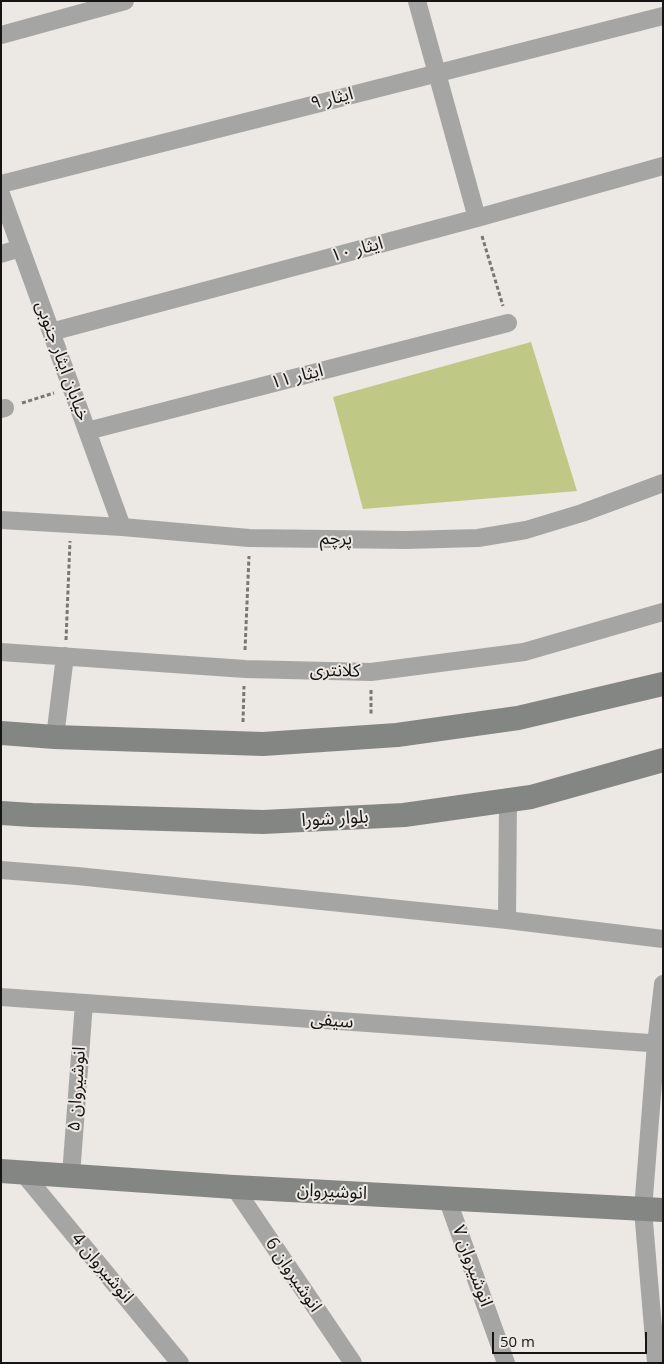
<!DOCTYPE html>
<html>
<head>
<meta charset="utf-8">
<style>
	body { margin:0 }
	#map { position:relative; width:664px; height:1364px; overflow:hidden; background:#ece8e3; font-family:"Open Sans",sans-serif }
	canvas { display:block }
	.frame { position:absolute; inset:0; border:2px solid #161513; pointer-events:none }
	.scale { position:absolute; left:492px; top:1332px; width:155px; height:22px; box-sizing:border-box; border:2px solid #161513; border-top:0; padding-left:6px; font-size:15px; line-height:18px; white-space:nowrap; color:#161513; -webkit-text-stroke:4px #ece8e3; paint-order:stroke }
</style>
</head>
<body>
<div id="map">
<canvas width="664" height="1364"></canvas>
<div class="frame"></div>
<div class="scale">50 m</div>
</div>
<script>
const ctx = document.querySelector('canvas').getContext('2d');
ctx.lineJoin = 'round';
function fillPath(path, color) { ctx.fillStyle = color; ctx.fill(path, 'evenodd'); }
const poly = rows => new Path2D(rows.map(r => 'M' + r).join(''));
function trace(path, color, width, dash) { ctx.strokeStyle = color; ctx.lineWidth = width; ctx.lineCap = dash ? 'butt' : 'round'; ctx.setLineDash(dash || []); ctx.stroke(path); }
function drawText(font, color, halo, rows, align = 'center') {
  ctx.font = font + ' "Open Sans","Noto Sans Arabic",sans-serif'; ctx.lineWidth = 4; ctx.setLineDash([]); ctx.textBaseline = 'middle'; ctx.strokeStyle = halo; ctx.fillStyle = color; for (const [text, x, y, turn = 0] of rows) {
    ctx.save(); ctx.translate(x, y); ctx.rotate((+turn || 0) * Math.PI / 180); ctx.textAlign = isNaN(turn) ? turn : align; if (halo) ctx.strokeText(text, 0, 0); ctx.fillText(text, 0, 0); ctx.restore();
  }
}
const green = poly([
	[531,342,577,491,363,509,333,397]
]);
const path = poly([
	[482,236,503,306],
	[22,403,54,393],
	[66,640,70,541],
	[245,650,249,556],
	[371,690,371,716],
	[243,722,244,686]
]);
const street = poly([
	[417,1,477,218],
	[1,35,125,1],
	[1,184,663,16],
	[1,194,122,527],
	[1,254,21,248],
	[51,332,477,218,663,166],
	[1,409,5,408],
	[87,431,508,323],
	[1,520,122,527,249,538,406,540,478,538,526,530,582,513,663,483],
	[1,652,245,669,371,672,524,652,663,612],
	[55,737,65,656],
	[1,870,77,876,507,920,663,939],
	[507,920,508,800],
	[1,997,663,1044],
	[23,1173,180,1363],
	[71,1175,84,1003],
	[234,1187,353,1363],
	[447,1198,506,1363],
	[656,1363,643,1210,656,1044,663,984]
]);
const secondary = poly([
	[1,733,55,737,263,744,397,735,518,718,663,684],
	[1,813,32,815,263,822,404,815,531,797,663,760],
	[1,1171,234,1187,663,1210]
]);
const streetNames = [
	["ایثار ۹",332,99,-14],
	["ایثار ۱۰",357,250,-15],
	["خیابان ایثار جنوبی",62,361,70],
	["ایثار ۱۱",297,377,-14],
	["پرچم",336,539,1],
	["کلانتری",335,671,1],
	["بلوار شورا",335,819,-3],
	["سیفی",332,1021,4],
	["انوشیروان ۵",77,1089,-86],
	["انوشیروان",332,1192,3],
	["انوشیروان ۷",472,1266,70],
	["انوشیروان 4",102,1268,50],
	["انوشیروان 6",293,1275,56]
];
fillPath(green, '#c0c886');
trace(path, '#797774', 3, [4, 2.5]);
trace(street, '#a5a6a4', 18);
trace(secondary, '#848683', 24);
drawText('18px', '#161513', '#ece8e3', streetNames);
</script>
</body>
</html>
